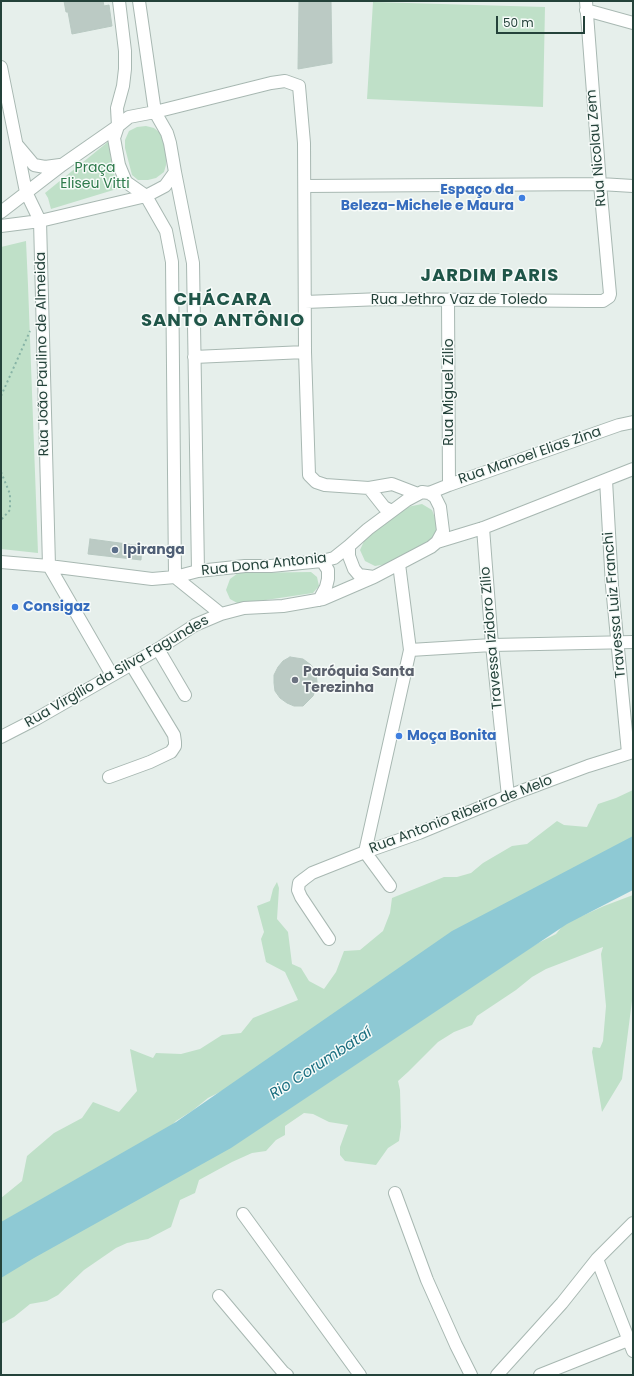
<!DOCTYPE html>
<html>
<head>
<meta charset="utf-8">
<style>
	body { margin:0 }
	#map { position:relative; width:634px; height:1376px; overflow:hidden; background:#e6efeb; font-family:Poppins,sans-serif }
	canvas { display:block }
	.frame { position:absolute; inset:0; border:2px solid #24423a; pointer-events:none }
	.scale { position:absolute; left:496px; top:16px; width:89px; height:18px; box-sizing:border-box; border:2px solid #24423a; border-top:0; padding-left:5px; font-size:12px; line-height:14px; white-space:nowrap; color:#24423a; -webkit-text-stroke:3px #f7fbf9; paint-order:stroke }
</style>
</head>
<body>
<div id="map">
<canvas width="634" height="1376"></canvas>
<div class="frame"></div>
<div class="scale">50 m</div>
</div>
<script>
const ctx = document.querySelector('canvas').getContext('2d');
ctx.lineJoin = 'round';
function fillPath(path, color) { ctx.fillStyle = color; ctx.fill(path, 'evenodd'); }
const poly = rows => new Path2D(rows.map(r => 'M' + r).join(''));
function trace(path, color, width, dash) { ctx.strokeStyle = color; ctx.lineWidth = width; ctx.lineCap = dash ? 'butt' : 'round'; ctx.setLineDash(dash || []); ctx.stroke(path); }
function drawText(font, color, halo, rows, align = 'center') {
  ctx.font = font + ' Poppins,sans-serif'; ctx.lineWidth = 3; ctx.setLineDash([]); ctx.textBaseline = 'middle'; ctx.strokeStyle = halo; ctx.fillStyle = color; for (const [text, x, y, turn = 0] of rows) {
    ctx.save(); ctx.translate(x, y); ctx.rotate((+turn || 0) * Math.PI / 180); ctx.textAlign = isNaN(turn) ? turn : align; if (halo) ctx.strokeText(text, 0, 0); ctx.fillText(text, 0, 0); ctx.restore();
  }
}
const green = poly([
	[373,2,545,7,543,107,367,99],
	[146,126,154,128,160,133,164,139,166,156,166,165,164,172,156,178,148,180,138,180,132,175,125,148,125,140,129,131,137,127],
	[109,141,112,169,120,188,51,209,48,198,45,193],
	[26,241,28,285,38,553,1,549,1,247],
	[422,504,432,510,437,523,436,535,425,543,387,564,375,566,365,561,360,550,365,539,385,522,407,507],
	[311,572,317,577,319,586,313,593,239,604,230,599,226,590,230,579,238,573],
	[633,790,633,853,224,1090,208,1098,192,1111,176,1121,163,1135,1,1225,1,1198,22,1181,27,1156,54,1133,82,1118,93,1102,119,1112,137,1091,130,1049,153,1058,156,1053,181,1054,200,1049,222,1035,241,1033,253,1018,298,1000,285,972,266,962,261,939,264,932,257,906,270,901,273,889,277,882,279,888,277,919,288,932,292,964,301,968,309,981,324,989,336,972,344,951,360,950,383,931,390,913,392,898,444,877,457,877,471,873,483,863,512,846,527,844,557,821,564,825,587,827,598,804,616,798],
	[633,895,633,993,622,1079,602,1112,592,1052,593,1047,600,1048,603,1041,606,1006,601,954,603,947,546,969,532,977,516,990,477,1016,472,1025,454,1032,438,1042,408,1072,398,1081,400,1090,401,1127,399,1141,388,1148,376,1165,345,1161,340,1155,340,1147,348,1125,329,1122,313,1114,304,1113,285,1126,285,1135,276,1140,266,1151,252,1153,232,1162,199,1180,195,1193,180,1200,171,1227,148,1239,127,1243,116,1248,84,1270,58,1295,47,1301,30,1304,14,1317,1,1324,1,1258,538,943,556,934,564,924,604,906]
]);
const water = poly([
	[633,836,633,890,567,924,231,1148,34,1258,1,1278,1,1222,176,1122,452,931]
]);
const building = poly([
	[64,1,103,1,104,6,109,5,112,26,72,34,68,12,66,12,64,1],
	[299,1,331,1,332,63,298,69,299,1],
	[90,539,142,546,141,560,88,554,90,539],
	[290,657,303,659,311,665,316,672,317,682,315,691,313,696,303,706,294,706,287,703,280,698,275,691,274,683,274,675,278,667,283,661,290,657]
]);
const path = poly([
	[1,396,30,331],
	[1,472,10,494,10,510,1,520]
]);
const minor = poly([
	[139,1,155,112,271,83,285,81,299,86,304,143,305,352,309,475,316,482,325,485,369,488,392,484,418,494],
	[586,10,633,23],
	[1,67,26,192,40,221,49,566,112,675],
	[155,112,167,133,170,143,175,172,165,186,146,196,126,182,119,165,114,138,118,126,129,117,155,112],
	[18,146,34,165,45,167,60,165],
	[175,172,193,263,198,571],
	[305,186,600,184,633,186],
	[1,212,62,165,118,126,117,108,123,86,125,69,125,51,119,1],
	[1,226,40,221,146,196,166,231,172,262,175,577],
	[448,300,449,485],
	[305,302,382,299,588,301,603,301,609,297,610,294,600,184,586,1],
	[194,357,305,352],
	[606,480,612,586,628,753],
	[369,488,384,507,392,511],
	[422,492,429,493,435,497,440,507,443,531,437,542,431,547,374,577,359,575,354,569,349,556,349,546,368,529,407,500,422,492],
	[429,493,449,485,562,445,619,425,633,422],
	[483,528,492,645,508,796],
	[437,542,483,528,633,469],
	[1,562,49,566,152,579,175,577,198,571,245,566,271,566,322,561,334,558,349,546],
	[175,577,221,614],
	[319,600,326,587,328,579,328,570,322,561],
	[158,649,185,695],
	[410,650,492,645,633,642],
	[1,737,36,719,158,649,195,625,221,614,244,608,283,606,323,599,374,577],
	[109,777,150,762,171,752,175,746,175,742,174,735,131,664],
	[390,886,365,852,410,650,399,564],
	[329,939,301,897,298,890,299,883,304,879,312,873,365,852,419,833,508,796,588,766,633,752],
	[395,1193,427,1280,456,1345,471,1375],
	[243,1214,360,1375],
	[597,1259,633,1351],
	[219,1296,283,1372,287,1375],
	[497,1375,562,1303,597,1259,633,1223],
	[540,1375,633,1338]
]);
const markers = [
	[522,198,4,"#3f7fe0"],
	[115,550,4,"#5c6f8a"],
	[15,607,4,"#3f7fe0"],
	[295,680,4,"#6b7280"],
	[399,736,4,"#3f7fe0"]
];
const streetNames = [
	["Rua Nicolau Zem",597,148,-95],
	["Rua Jethro Vaz de Toledo",459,300],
	["Rua João Paulino de Almeida",43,354,-91],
	["Rua Miguel Zilio",449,392,-90],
	["Rua Manoel Elias Zina",530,456,-19],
	["Rua Dona Antonia",264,565,-6],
	["Travessa Luiz Franchi",615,605,-95],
	["Travessa Izidoro Zílio",492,638,-95],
	["Rua Virgílio da Silva Fagundes",117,672,-30],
	["Rua Antonio Ribeiro de Melo",461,815,-21]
];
const parkNames = [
	["Praça",95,168],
	["Eliseu Vitti",95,184]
];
const shopNames = [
	["Espaço da",514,190,"right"],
	["Beleza-Michele e Maura",514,206,"right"],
	["Consigaz",23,607],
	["Moça Bonita",407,736]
];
const serviceNames = [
	["Ipiranga",123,550]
];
const worshipNames = [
	["Paróquia Santa",303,672],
	["Terezinha",303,688]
];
const waterNames = [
	["Rio Corumbataí",321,1064,-33]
];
const districtNames = [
	["JARDIM PARIS",490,276],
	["CHÁCARA",223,300],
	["SANTO ANTÔNIO",223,321]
];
fillPath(green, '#bfe0c8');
fillPath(water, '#8ec9d4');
fillPath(building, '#bbcac4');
trace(building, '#b8c9c2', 1);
trace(minor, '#a8b8b2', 14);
trace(path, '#86b3a5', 2, [2, 3]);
trace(minor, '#fff', 12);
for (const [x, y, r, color] of markers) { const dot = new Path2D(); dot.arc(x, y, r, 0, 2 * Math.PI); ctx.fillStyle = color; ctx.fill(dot); trace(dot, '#f7fbf9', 1.5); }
drawText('14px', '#24423a', '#f7fbf9', streetNames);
drawText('14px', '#2d7a4b', '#f7fbf9', parkNames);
drawText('bold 14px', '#366cbe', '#f7fbf9', shopNames, 'left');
drawText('bold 14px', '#4e5e75', '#f7fbf9', serviceNames, 'left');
drawText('bold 14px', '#5b616d', '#f7fbf9', worshipNames, 'left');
drawText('italic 15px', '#1c6f80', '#f7fbf9', waterNames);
ctx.letterSpacing = '1px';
drawText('bold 18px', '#1f5548', '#f7fbf9', districtNames);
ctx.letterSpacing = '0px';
</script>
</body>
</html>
